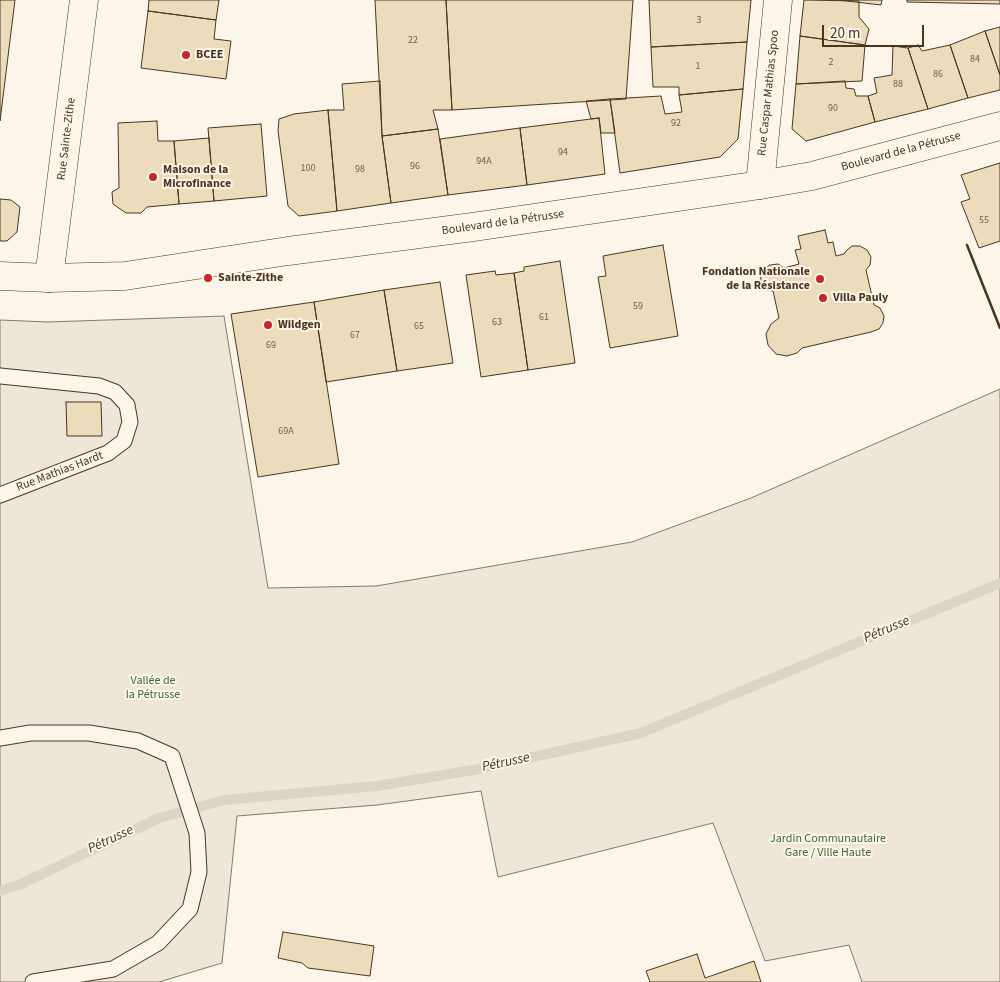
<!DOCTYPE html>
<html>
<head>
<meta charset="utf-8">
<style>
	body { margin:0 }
	#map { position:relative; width:1000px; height:982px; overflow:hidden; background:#fbf6e9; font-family:"Source Sans 3",sans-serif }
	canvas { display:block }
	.scale { position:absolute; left:822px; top:25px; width:102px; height:22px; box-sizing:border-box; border:2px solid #4a3520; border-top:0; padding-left:6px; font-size:15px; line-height:18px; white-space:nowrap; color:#4a3520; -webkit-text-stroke:4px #fbf6e9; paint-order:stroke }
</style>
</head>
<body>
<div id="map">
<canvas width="1000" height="982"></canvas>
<div class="scale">20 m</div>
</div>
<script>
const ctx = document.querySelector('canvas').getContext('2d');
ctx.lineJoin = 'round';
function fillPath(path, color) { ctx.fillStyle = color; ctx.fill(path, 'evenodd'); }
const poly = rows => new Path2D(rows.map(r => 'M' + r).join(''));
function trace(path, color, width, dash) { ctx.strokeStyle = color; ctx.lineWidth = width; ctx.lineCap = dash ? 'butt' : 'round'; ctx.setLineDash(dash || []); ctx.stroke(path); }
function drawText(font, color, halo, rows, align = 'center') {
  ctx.font = font + ' "Source Sans 3",sans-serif'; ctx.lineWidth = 4; ctx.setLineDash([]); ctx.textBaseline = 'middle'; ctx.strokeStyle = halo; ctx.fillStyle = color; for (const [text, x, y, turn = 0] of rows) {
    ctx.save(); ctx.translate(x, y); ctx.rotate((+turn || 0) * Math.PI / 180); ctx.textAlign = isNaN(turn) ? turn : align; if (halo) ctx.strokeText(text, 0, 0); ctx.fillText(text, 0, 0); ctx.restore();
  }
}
const green = poly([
	[224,316,268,588,376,586,632,542,751,498,1000,389,1000,982,862,982,849,945,765,961,713,823,498,877,481,791,377,805,237,816,222,963,159,982,0,982,0,320,48,322,224,316]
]);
const stream = poly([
	[0,891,21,884,159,818,224,800,377,786,479,769,641,733,1000,583]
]);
const building = poly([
	[0,0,15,0,0,121,0,0],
	[149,0,219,0,216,20,148,11,149,0],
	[375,0,446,0,452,110,433,110,438,129,382,136,375,0],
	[446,0,633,0,626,99,452,110,446,0],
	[649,0,751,0,747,42,651,47,649,0],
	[804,0,859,1,859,17,869,29,865,45,800,36,804,0],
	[839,0,882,0,881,5,839,0],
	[907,0,1000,0,1000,4,907,2,907,0],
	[148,11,216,20,214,39,231,41,226,79,141,68,148,11],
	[1000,27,1000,75,985,31,1000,27],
	[985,31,1000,75,1000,90,968,98,950,45,985,31],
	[800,36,865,45,862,81,796,84,800,36],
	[747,42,743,89,679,95,679,87,653,87,651,47,747,42],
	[918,45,922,51,950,45,968,98,928,109,908,48,918,45],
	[893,46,908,48,928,109,875,122,868,96,877,93,874,78,892,75,893,46],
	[380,81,382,136,391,203,337,211,328,110,344,110,342,84,380,81],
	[845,81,846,88,854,89,856,96,868,96,875,122,806,141,792,129,796,84,845,81],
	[743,89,738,139,720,157,620,173,610,99,661,96,665,114,682,112,679,95,743,89],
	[610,99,615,133,601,133,599,118,591,119,586,101,610,99],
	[328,110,337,211,299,216,288,206,278,131,279,119,294,114,328,110],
	[599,118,605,174,527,185,520,128,599,118],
	[157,121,158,141,174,141,179,204,147,207,141,213,126,213,113,204,112,192,119,188,118,123,157,121],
	[261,124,267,196,214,201,208,128,261,124],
	[520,128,527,185,448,195,440,139,520,128],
	[438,129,448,195,391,203,382,136,438,129],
	[209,138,214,201,179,204,174,141,209,138],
	[1000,163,1000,241,979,248,961,202,970,199,961,175,1000,163],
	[0,199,11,200,20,207,17,232,7,241,0,241,0,199],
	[825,230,828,243,833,242,836,256,844,254,846,251,852,246,860,246,867,250,871,257,870,265,866,270,874,305,880,308,884,316,883,323,879,329,871,332,802,348,797,353,787,356,776,354,768,345,766,334,771,324,779,318,773,291,767,290,762,284,760,276,763,269,770,265,778,264,784,268,799,264,795,250,801,249,798,236,825,230],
	[663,245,678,336,610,348,598,277,606,276,603,256,663,245],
	[560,261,575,363,528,370,514,273,524,271,524,267,560,261],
	[495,271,496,275,514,273,528,370,481,377,466,275,495,271],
	[440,282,453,363,397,371,384,290,440,282],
	[384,290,397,371,326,382,314,302,384,290],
	[314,302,339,464,258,477,231,314,314,302],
	[66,402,101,402,102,436,67,436,66,402],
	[283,932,374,946,370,976,308,968,302,963,278,958,283,932],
	[697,954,705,978,754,961,761,982,650,982,646,971,697,954]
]);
const lane = poly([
	[0,376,99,386,115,392,127,405,130,422,124,441,108,453,0,495],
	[0,738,30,733,89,733,138,741,172,756,197,833,199,872,190,909,158,943,113,969,33,982]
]);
const street = poly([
	[760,185,778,0],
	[49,278,84,0]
]);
const secondary = poly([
	[0,276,49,278,125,276,288,251,473,227,760,185,812,176,1000,126]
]);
const wall = poly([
	[967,245,1000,328]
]);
const markers = [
	[186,55,5,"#c62828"],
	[153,177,5,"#c62828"],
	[208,278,5,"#c62828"],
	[820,279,5,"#c62828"],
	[823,298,5,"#c62828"],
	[268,325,5,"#c62828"]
];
const numberNames = [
	["3",699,21],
	["22",413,41],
	["84",975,60],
	["2",831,63],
	["1",698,67],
	["86",938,75],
	["88",898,85],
	["90",833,109],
	["92",676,124],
	["94",563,153],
	["94A",484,162],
	["96",415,167],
	["100",308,169],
	["98",360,170],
	["55",984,221],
	["59",638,307],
	["61",544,318],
	["63",497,323],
	["65",419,327],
	["67",355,336],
	["69",271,346],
	["69A",286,432]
];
const poiNames = [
	["BCEE",196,55],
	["Maison de la",163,170],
	["Microfinance",163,184],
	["Fondation Nationale",810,272,"right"],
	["de la Résistance",810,286,"right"],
	["Sainte-Zithe",218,278],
	["Villa Pauly",833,298],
	["Wildgen",278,325]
];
const streetNames = [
	["Rue Caspar Mathias Spoo",769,93,-84],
	["Rue Sainte-Zithe",67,139,-83],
	["Boulevard de la Pétrusse",901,152,-15],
	["Boulevard de la Pétrusse",503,223,-8],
	["Rue Mathias Hardt",60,472,-21]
];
const parkNames = [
	["Vallée de",153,681],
	["la Pétrusse",153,695],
	["Jardin Communautaire",828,839],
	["Gare / Ville Haute",828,853]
];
const waterNames = [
	["Pétrusse",887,630,-23],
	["Pétrusse",506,763,-12],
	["Pétrusse",111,840,-25]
];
fillPath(green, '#ede6d9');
trace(green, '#887966', 1);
trace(stream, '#dcd4c6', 10);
fillPath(building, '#ecdcbc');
trace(building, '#4a3520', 1);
trace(lane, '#4a3520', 17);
trace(street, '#4a3520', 29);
trace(secondary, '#4a3520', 29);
trace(lane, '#fbf6e9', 15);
trace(street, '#fbf6e9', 28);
trace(secondary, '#fbf6e9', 28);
trace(wall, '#4a3520', 2.5);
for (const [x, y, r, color] of markers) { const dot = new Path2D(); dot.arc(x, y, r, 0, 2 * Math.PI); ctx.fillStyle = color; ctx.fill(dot); trace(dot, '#fbf6e9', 2); }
drawText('10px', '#725f47', null, numberNames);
drawText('bold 12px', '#4a3520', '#fbf6e9', poiNames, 'left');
drawText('12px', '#4a3520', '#fbf6e9', streetNames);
drawText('12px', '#436837', '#fbf6e9', parkNames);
drawText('italic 14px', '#4a3520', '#fbf6e9', waterNames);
</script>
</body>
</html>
